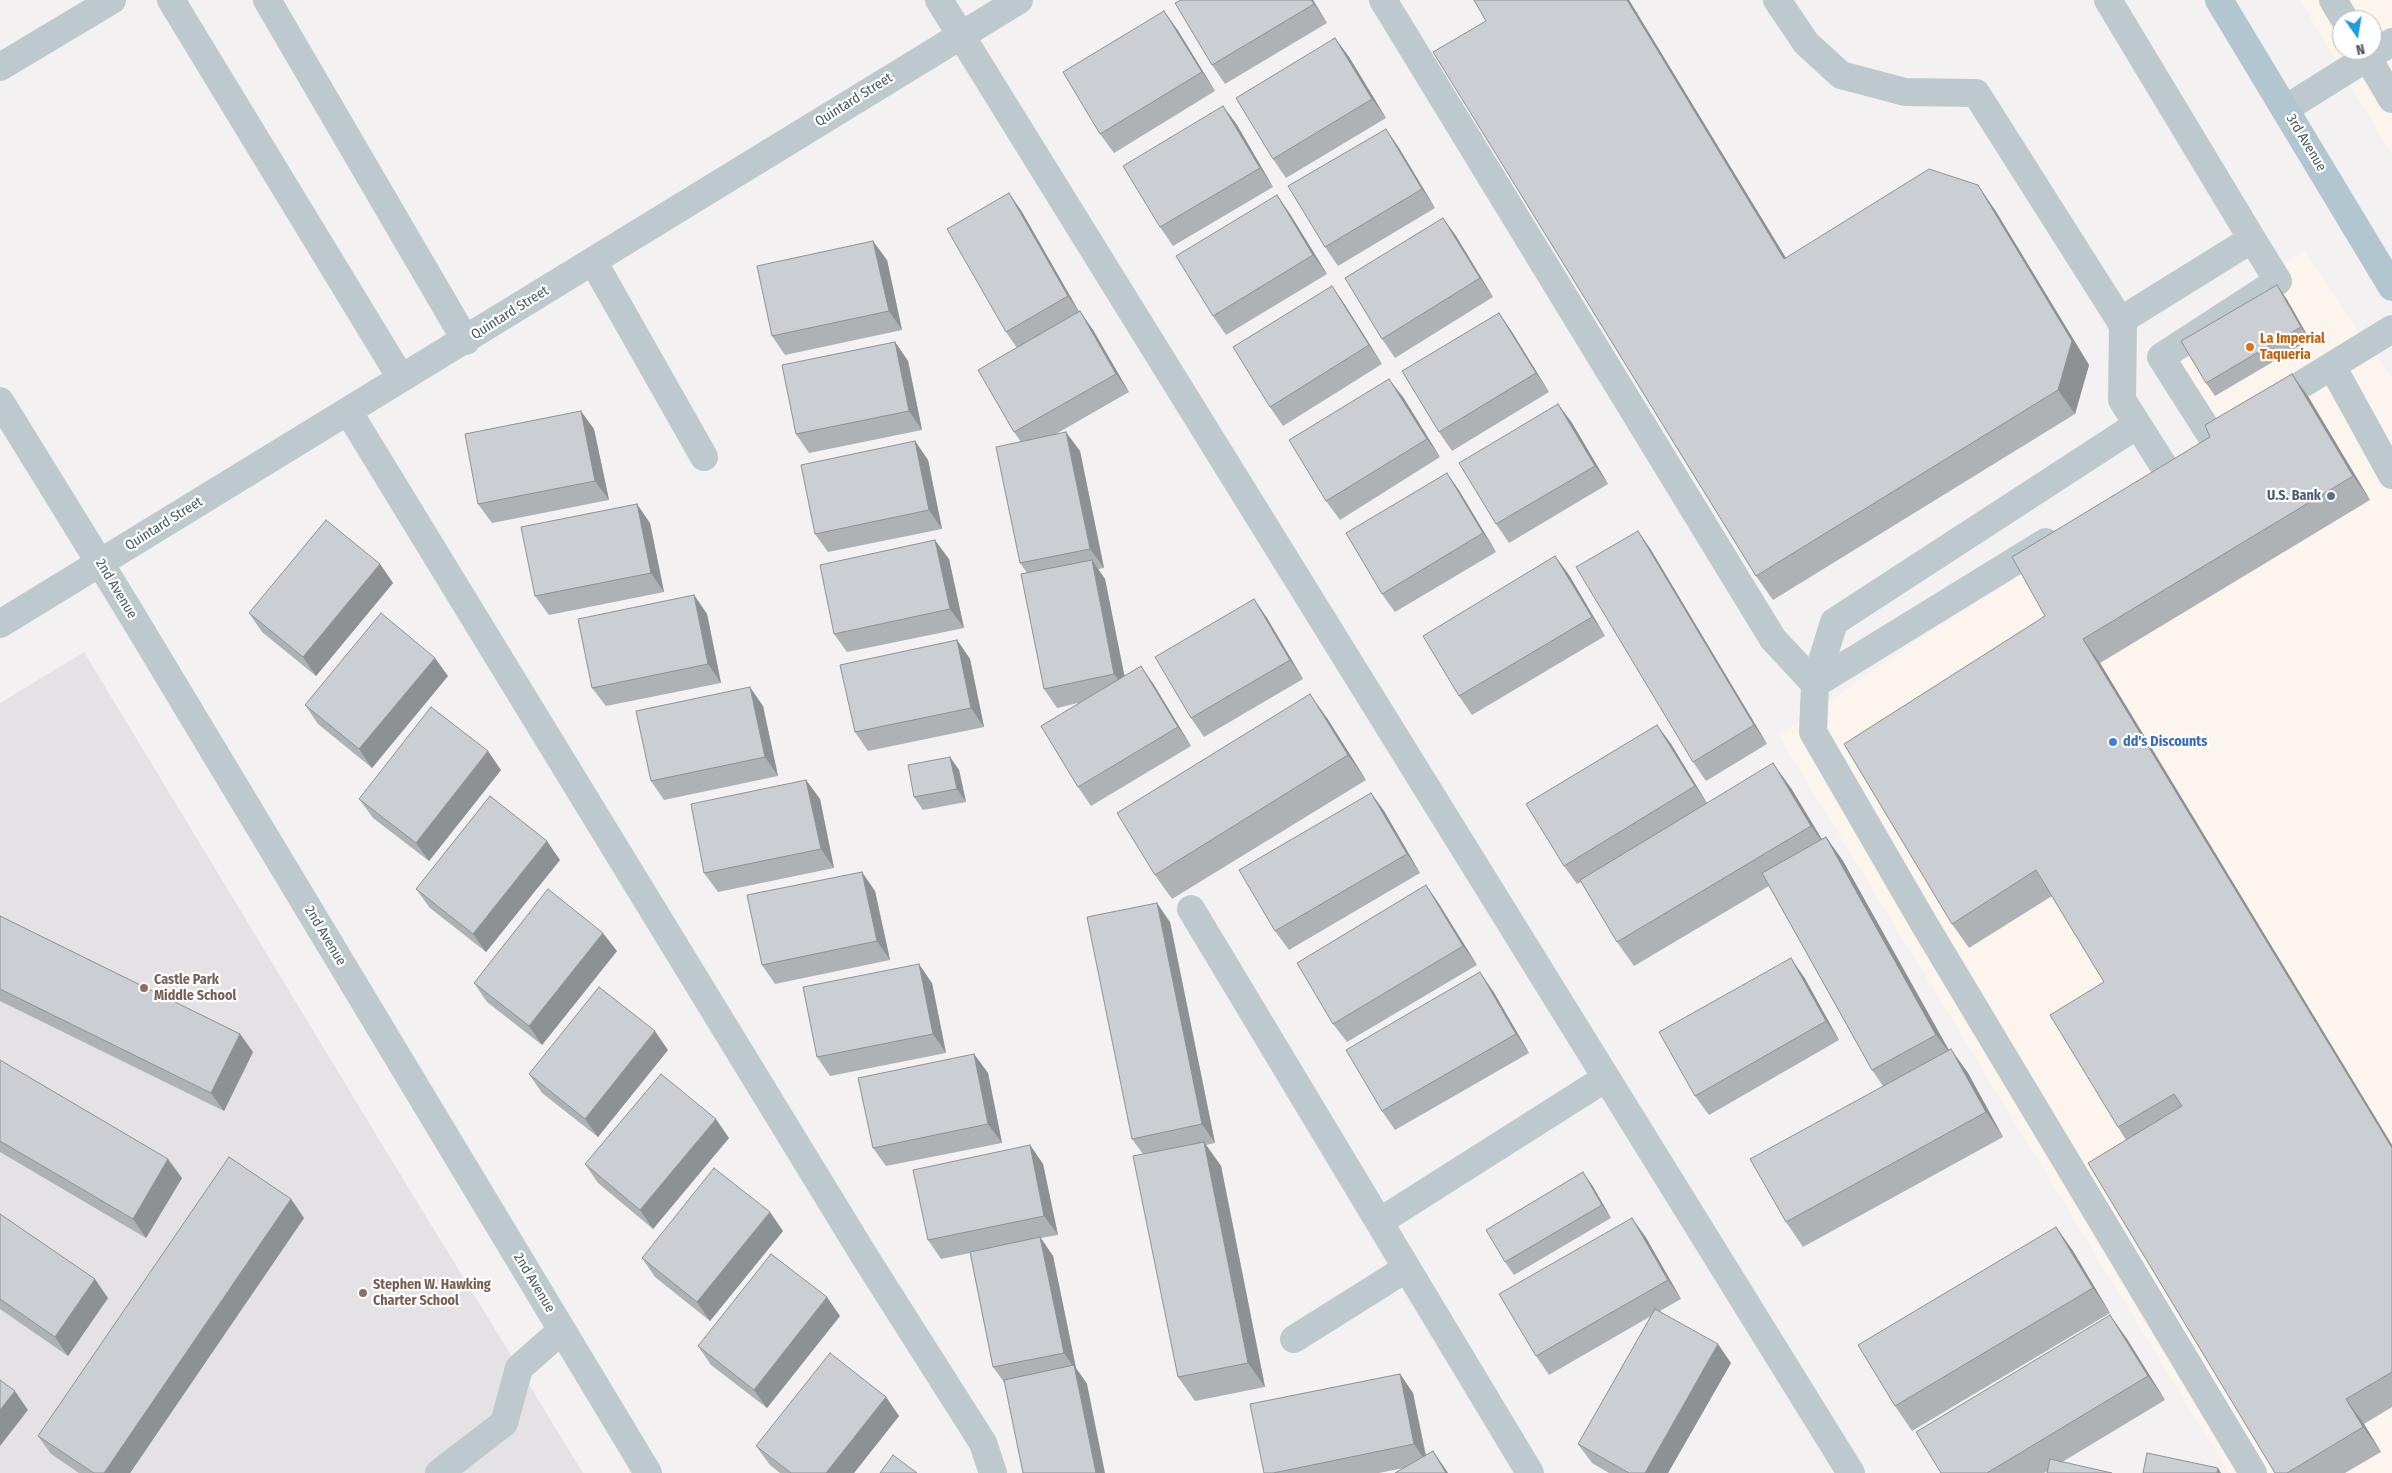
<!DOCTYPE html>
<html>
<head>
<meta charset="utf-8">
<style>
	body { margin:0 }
	#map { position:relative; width:2392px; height:1473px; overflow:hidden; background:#f4f1f2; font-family:"Fira Sans Condensed",sans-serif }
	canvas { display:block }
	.north { position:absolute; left:2332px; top:10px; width:50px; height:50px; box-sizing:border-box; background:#fff; border:1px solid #b6bdbf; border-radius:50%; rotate:167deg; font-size:14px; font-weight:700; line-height:20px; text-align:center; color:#49595f }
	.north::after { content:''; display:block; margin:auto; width:18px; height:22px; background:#1e9be1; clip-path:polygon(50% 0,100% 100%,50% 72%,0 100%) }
</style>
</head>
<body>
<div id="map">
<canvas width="2392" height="1473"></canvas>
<div class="north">N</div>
</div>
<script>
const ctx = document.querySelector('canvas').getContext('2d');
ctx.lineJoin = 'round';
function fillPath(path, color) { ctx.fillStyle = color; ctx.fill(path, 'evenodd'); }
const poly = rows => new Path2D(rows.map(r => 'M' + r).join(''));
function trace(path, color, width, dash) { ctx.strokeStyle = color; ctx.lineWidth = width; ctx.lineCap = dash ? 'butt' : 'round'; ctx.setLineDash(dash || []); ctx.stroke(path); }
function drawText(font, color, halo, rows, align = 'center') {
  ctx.font = font + ' "Fira Sans Condensed",sans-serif'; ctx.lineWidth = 4.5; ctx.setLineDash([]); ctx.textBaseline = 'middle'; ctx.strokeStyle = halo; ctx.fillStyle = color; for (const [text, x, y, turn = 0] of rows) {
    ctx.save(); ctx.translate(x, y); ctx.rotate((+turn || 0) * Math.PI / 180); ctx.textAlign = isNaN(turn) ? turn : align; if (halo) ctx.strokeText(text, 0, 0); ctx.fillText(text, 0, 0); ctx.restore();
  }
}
const commercial = poly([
	[2300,0,2392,0,2392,154],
	[2342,20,2372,20,2372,50,2342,50],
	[2304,251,2392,379,2392,1473,2229,1473,1779,736,1916,641,2206,458,2145,350]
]);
const education = poly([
	[84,652,389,1156,583,1473,0,1473,0,703]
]);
const minor = poly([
	[171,0,401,378],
	[267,0,466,341],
	[939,0,1851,1473],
	[1383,0,1773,639,1815,684],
	[1777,0,1806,43,1841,75,1905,92,1976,93,2123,325,2122,400,2165,468],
	[2108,0,2252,239,2120,321],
	[2333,0,2345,20],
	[2363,50,2392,99],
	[0,67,112,0],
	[2285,109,2392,42],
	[593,261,704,457],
	[2332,366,2392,475],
	[0,401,127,607,648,1473],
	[2268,405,2392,329],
	[348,411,865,1257,983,1443,993,1473],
	[2213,439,2161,357,2278,281,2252,239],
	[2046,542,1815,684,1813,732,1923,922,2253,1473],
	[0,624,1019,0],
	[1815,684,1834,622,2137,425],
	[1191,909,1530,1473],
	[1379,1222,1606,1078],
	[1294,1339,1407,1268],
	[439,1473,504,1423,519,1368,562,1330]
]);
const major = poly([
	[2219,0,2392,287]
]);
const wall = poly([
	[1313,0,1327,23,1225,84,1212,65],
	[1474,0,1629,0,1786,258,1995,210,2089,365,2075,414,1773,600,1756,576,1486,21],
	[1177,29,1215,91,1114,153,1100,134],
	[1335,38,1349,57,1386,118,1286,178,1273,159],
	[1223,106,1237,125,1273,187,1173,246,1160,227],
	[1386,129,1399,148,1435,208,1338,266,1325,247],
	[1009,193,1022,212,1079,312,1093,330,1129,392,1054,435,1080,451,1104,568,1098,569,1105,579,1124,676,1141,666,1154,685,1191,746,1091,806,1078,787,1078,703,1057,708,1044,689,1027,573,1020,563,1021,442,1014,432,1017,348,1006,332],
	[1277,195,1290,214,1327,274,1226,335,1213,316],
	[1443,218,1456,236,1493,297,1395,358,1382,339],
	[887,260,902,330,785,355,772,336],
	[1332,286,1345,305,1382,364,1283,426,1270,407],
	[2286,298,2310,340,2215,396,2206,383],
	[1499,313,1512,332,1549,392,1452,451,1439,432],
	[895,342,908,361,922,430,809,453,796,434],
	[2292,374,2309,398,2370,500,2100,663,2392,1145,2392,1407,2364,1424,2381,1452,2345,1473,2275,1473,2126,1140,2118,1127,2104,982,2052,896,1969,948,1952,924,2045,616],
	[1403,397,1440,457,1340,520,1326,501],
	[1558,404,1572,423,1608,484,1509,543,1496,524],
	[594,429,609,500,492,523,478,504],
	[915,441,928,460,942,529,828,552,815,534],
	[1447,473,1460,492,1496,552,1395,612,1382,594],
	[650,523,664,592,549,615,535,596],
	[1638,531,1651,550,1767,744,1706,781,1693,762],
	[1555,556,1569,575,1605,636,1472,715,1459,696],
	[949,559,964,628,847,652,834,634],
	[380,564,393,583,316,676,262,632,249,613],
	[694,595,707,614,721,683,606,706,592,688],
	[1254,599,1267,618,1303,679,1204,737,1191,718],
	[957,640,970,659,984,727,868,751,855,732],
	[448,676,372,768,318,724,305,705],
	[763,706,778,776,664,800,651,781],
	[1327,718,1366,780,1172,899,1155,875],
	[1657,725,1671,744,1707,803,1791,788,1822,839,1826,837,1843,861,1948,1050,1968,1073,2003,1137,1803,1247,1786,1222,1883,1086,1872,1070,1769,886,1634,966,1617,942,1581,882,1577,884,1564,866],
	[950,757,959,770,966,802,923,810,914,797],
	[501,770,429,861,373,818,359,799],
	[806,780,820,799,834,868,718,892,704,873],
	[1371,793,1384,811,1420,873,1289,950,1275,931],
	[560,860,486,952,430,908,416,889],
	[1426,885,1439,904,1477,965,1347,1042,1333,1024],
	[875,891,890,960,775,984,762,965],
	[0,916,240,1034,253,1052,224,1111,0,1001],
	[1170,922,1215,1143,1206,1145,1221,1166,1265,1387,1195,1401,1178,1377,1143,1154,1132,1139],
	[617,951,542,1045,487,1002,474,983],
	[1804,977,1839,1040,1709,1115,1695,1096],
	[932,983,946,1053,830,1076,817,1057],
	[1493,991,1529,1053,1395,1130,1382,1111],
	[668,1050,598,1137,542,1093,529,1074],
	[974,1054,988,1073,1002,1143,886,1166,873,1148],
	[0,1060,182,1178,146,1238,0,1152],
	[729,1138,653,1229,598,1183,585,1164],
	[1030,1145,1043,1164,1058,1235,1041,1238,1053,1256,1076,1368,1087,1384,1006,1385,993,1367,970,1253,941,1259,928,1240],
	[1592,1185,1611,1218,1514,1275,1505,1262],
	[291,1199,304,1218,130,1473,79,1473,51,1454,38,1436],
	[0,1214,108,1298,68,1356,0,1309],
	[2056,1227,2073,1251,2110,1313,1912,1431,1895,1406],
	[783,1231,710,1321,655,1277,642,1258],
	[1645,1236,1681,1299,1660,1311,1731,1363,1668,1473,1609,1473,1592,1463,1578,1444,1651,1316,1549,1375,1536,1356],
	[2110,1315,2127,1339,2165,1400,2044,1473,1941,1473],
	[840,1316,767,1408,711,1365,698,1346],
	[1400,1374,1413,1393,1426,1455,1433,1451,1448,1473,1395,1473,1404,1468,1379,1473,1264,1473],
	[886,1397,899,1416,854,1473,780,1473,770,1465,756,1446]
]);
const shadedWall = poly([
	[1311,0,1313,0,1327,23,1314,4],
	[1627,0,1629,0,1801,283,1784,259],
	[1164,11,1177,29,1215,91,1202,72],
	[1335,38,1349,57,1386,118,1372,99],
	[1223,106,1237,125,1273,187,1260,168],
	[1386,129,1399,148,1435,208,1422,189],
	[1978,185,1995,210,2089,365,2075,414,2058,390],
	[1009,193,1022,212,1081,315,1068,296],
	[1277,195,1290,214,1327,274,1313,255],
	[1443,218,1456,236,1493,297,1480,278],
	[873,241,887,260,902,330,889,311],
	[2277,285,2286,298,2310,340,2301,327],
	[1332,286,1345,305,1382,364,1369,345],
	[1080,311,1093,330,1129,392,1116,374],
	[1499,313,1512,332,1549,392,1536,373],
	[895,342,908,361,922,430,909,411],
	[2292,374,2309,398,2370,500,2353,476],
	[1389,379,1403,397,1440,457,1427,439],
	[1558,404,1572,423,1608,484,1595,466],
	[581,411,594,429,609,500,595,481],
	[1066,432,1080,451,1104,568,1090,549],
	[915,441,928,460,942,529,929,510],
	[1447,473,1460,492,1496,552,1483,533],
	[637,504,650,523,664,592,651,573],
	[1638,531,1651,550,1767,744,1754,725],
	[935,540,949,559,964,628,950,609],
	[1555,556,1569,575,1605,636,1592,617],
	[1092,560,1105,579,1128,693,1114,674],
	[380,564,393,583,316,676,303,657],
	[694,595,707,614,721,683,708,664],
	[1254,599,1267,618,1303,679,1290,660],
	[2083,639,2100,663,2392,1145,2392,1148],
	[957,640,970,659,984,727,971,708],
	[435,658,448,676,372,768,359,749],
	[1141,666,1154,685,1191,746,1178,727],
	[750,687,763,706,778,776,765,757],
	[1310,694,1327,718,1366,780,1348,755],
	[1657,725,1671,744,1708,805,1695,786],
	[488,751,501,770,429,861,416,843],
	[950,757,959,770,966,802,957,789],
	[1773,763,1791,788,1828,850,1811,826],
	[806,780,820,799,834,868,821,849],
	[1371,793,1384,811,1420,873,1407,854],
	[1826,837,1843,861,1954,1059,1936,1035],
	[547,841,560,860,486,952,473,934],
	[862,872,875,891,890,960,877,941],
	[1426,885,1439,904,1477,965,1463,946],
	[1157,903,1170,922,1215,1143,1202,1124],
	[603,933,617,951,542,1045,529,1026],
	[1791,958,1804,977,1839,1040,1826,1021],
	[919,964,932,983,946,1053,933,1034],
	[1480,972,1493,991,1529,1053,1516,1034],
	[655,1031,668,1050,598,1137,585,1119],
	[240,1034,253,1052,224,1111,211,1093],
	[1951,1049,1968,1073,2003,1137,1986,1112],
	[974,1054,988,1073,1002,1143,988,1124],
	[716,1119,729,1138,653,1229,640,1210],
	[1204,1142,1221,1166,1265,1387,1248,1363],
	[1030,1145,1043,1164,1058,1235,1044,1216],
	[168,1159,182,1178,146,1238,133,1219],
	[1583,1172,1592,1185,1611,1218,1602,1205],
	[291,1199,304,1218,130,1473,104,1473],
	[770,1212,783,1231,710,1321,697,1302],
	[1632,1218,1645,1236,1681,1299,1668,1280],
	[2056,1227,2073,1251,2110,1313,2093,1288],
	[1040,1237,1053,1256,1076,1368,1087,1384,1105,1473,1096,1473,1075,1369,1064,1353],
	[95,1279,108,1298,68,1356,55,1337],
	[827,1297,840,1316,767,1408,754,1390],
	[2110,1315,2127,1339,2165,1400,2148,1376],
	[1718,1344,1731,1363,1668,1473,1645,1473],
	[1400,1374,1413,1393,1427,1463,1414,1444],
	[15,1391,28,1410,0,1446,0,1410],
	[886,1397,899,1416,854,1473,826,1473],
	[2346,1399,2364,1424,2381,1452,2363,1427],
	[1433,1451,1448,1473,1446,1473],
	[2218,1468,2221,1473,2217,1473]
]);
const building = poly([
	[1181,0,1311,0,1314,4,1212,65,1175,3,1181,0],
	[1474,0,1627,0,1784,259,1929,169,1978,185,2072,341,2058,390,1756,576,1433,52,1486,21,1474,0],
	[1164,11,1202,72,1100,134,1063,72,1164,11],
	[1335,38,1372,99,1273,159,1236,98,1335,38],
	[1223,106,1260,168,1160,227,1123,166,1223,106],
	[1386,129,1422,189,1325,247,1288,186,1386,129],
	[1009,193,1068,296,1006,332,947,229,1009,193],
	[1277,195,1313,255,1213,316,1176,256,1277,195],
	[1443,218,1480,278,1382,339,1345,278,1443,218],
	[873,241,889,311,772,336,757,266,873,241],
	[2277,285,2301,327,2206,383,2181,341,2277,285],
	[1332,286,1369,345,1270,407,1233,347,1332,286],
	[1080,311,1116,374,1014,432,978,370,1080,311],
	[1499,313,1536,373,1439,432,1402,371,1499,313],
	[895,342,909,411,796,434,782,365,895,342],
	[2292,374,2353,476,2083,639,2392,1148,2392,1372,2346,1399,2363,1427,2287,1473,2275,1473,2088,1163,2182,1106,2174,1094,2118,1127,2050,1015,2104,982,2036,870,1952,924,1844,744,2045,616,2012,557,2210,437,2205,425,2292,374],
	[1389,379,1427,439,1326,501,1289,440,1389,379],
	[1558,404,1595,466,1496,524,1459,463,1558,404],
	[581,411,595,481,478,504,465,434,581,411],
	[1066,432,1090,549,1020,563,996,447,1066,432],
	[915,441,929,510,815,534,801,465,915,441],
	[1447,473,1483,533,1382,594,1346,533,1447,473],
	[637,504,651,573,535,596,521,527,637,504],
	[326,520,380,564,303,657,249,613,326,520],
	[1638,531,1754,725,1693,762,1576,567,1638,531],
	[935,540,950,609,834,634,820,565,935,540],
	[1555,556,1592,617,1459,696,1423,636,1555,556],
	[1092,560,1114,674,1044,689,1021,574,1092,560],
	[694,595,708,664,592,688,578,619,694,595],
	[1254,599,1290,660,1191,718,1155,657,1254,599],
	[381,613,435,658,359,749,305,705,381,613],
	[957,640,971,708,855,732,840,665,957,640],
	[1141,666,1178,727,1078,787,1041,726,1141,666],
	[750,687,765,757,651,781,636,711,750,687],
	[1310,694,1348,755,1155,875,1117,813,1310,694],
	[431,707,488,751,416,843,359,799,431,707],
	[1657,725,1695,786,1564,866,1526,804,1657,725],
	[950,757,957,789,914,797,908,765,950,757],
	[1773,763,1811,826,1617,942,1580,880,1773,763],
	[806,780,821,849,704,873,691,804,806,780],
	[1371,793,1407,854,1275,931,1239,870,1371,793],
	[490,796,547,841,473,934,416,889,490,796],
	[1826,837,1936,1035,1872,1070,1762,873,1826,837],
	[862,872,877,941,762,965,747,895,862,872],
	[1426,885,1463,946,1333,1024,1297,963,1426,885],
	[548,889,603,933,529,1026,474,983,548,889],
	[1157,903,1202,1124,1132,1139,1087,917,1157,903],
	[0,916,240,1034,211,1093,0,989,0,916],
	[1791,958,1826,1021,1695,1096,1659,1032,1791,958],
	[919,964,933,1034,817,1057,803,987,919,964],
	[1480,972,1516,1034,1382,1111,1346,1050,1480,972],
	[599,987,655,1031,585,1119,529,1074,599,987],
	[1951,1049,1986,1112,1786,1222,1750,1159,1951,1049],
	[974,1054,988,1124,873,1148,858,1078,974,1054],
	[0,1060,168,1159,133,1219,0,1141,0,1060],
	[661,1074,716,1119,640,1210,585,1164,661,1074],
	[1204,1142,1248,1363,1178,1377,1133,1156,1204,1142],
	[1030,1145,1044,1216,928,1240,913,1170,1030,1145],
	[229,1157,291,1199,104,1473,94,1473,38,1436,229,1157],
	[714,1168,770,1212,697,1302,642,1258,714,1168],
	[1583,1172,1602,1205,1505,1262,1486,1230,1583,1172],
	[0,1214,95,1279,55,1337,0,1299,0,1214],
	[1632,1218,1668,1280,1536,1356,1499,1294,1632,1218],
	[2056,1227,2093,1288,1895,1406,1858,1345,2056,1227],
	[1040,1237,1064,1353,993,1367,970,1252,1040,1237],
	[771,1254,827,1297,754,1390,698,1346,771,1254],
	[1655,1309,1718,1344,1645,1473,1629,1473,1578,1444,1655,1309],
	[2110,1315,2148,1376,1987,1473,1941,1473,1916,1432,2110,1315],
	[830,1353,886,1397,826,1473,791,1473,756,1446,830,1353],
	[1074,1365,1096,1473,1023,1473,1004,1380,1074,1365],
	[1400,1374,1414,1444,1273,1473,1264,1473,1250,1404,1400,1374],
	[0,1380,15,1391,0,1410,0,1380],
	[1433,1451,1446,1473,1395,1473,1433,1451],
	[2147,1453,2218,1468,2217,1473,2143,1473,2147,1453],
	[893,1455,917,1473,880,1473,893,1455],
	[2050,1459,2112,1473,2047,1473,2050,1459]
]);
const markers = [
	[2250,347,5,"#e8710a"],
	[2331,496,5,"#5c6f8a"],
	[2113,742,5,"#3f7fe0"],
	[144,988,5,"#8d6e63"],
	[363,1293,5,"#8d6e63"]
];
const streetNames = [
	["Quintard Street",854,100,-32],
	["3rd Avenue",2306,143,59],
	["Quintard Street",510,313,-32],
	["Quintard Street",164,524,-32],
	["2nd Avenue",116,589,59],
	["2nd Avenue",325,936,59],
	["2nd Avenue",534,1283,59]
];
const foodNames = [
	["La Imperial",2260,339],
	["Taqueria",2260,355]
];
const serviceNames = [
	["U.S. Bank",2321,496]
];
const shopNames = [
	["dd's Discounts",2123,742]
];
const educationNames = [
	["Castle Park",154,980],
	["Middle School",154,996],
	["Stephen W. Hawking",373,1285],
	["Charter School",373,1301]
];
fillPath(commercial, '#fcf5ed');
fillPath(education, '#e4e2e4');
trace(minor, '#bdc9cd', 28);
trace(major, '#b2c6cf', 28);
fillPath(wall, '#afb2b5');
fillPath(shadedWall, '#8e9194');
fillPath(building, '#cbcfd3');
trace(building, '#8e9194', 1);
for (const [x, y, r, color] of markers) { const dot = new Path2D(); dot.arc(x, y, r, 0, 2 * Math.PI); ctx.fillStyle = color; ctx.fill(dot); trace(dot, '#fff', 2); }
drawText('14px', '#49595f', '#fff', streetNames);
drawText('bold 14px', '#c56008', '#fff', foodNames, 'left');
drawText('bold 14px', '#4e5e75', '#fff', serviceNames, 'right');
drawText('bold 14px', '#366cbe', '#fff', shopNames, 'left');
drawText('bold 14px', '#785e54', '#fff', educationNames, 'left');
</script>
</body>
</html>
